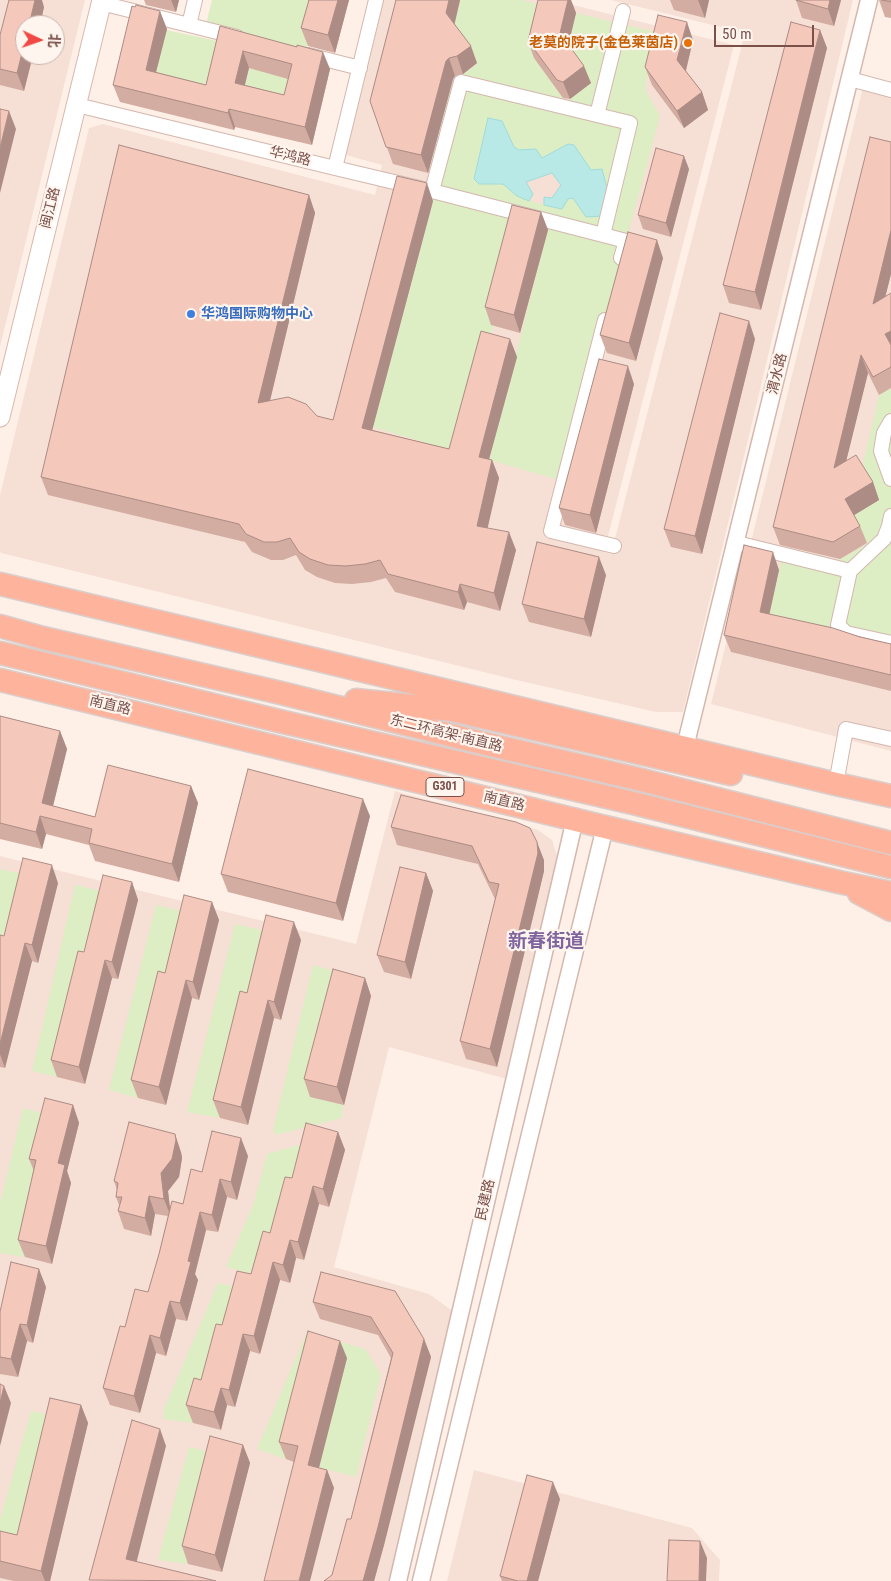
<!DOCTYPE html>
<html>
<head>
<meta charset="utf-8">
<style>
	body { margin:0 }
	#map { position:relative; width:891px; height:1581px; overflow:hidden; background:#fef0e7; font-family:"Roboto Condensed","Noto Sans SC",sans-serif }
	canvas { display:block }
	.north { position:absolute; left:15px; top:15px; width:50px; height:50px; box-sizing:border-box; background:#fff5ef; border:1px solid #cab3ad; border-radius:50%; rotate:93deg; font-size:14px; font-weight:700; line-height:20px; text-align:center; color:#7a5049 }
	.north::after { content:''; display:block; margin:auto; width:18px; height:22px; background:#f04844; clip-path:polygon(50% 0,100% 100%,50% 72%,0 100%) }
	.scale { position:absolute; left:714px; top:25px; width:100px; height:22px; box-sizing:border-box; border:2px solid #7a5049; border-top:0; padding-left:6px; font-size:15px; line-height:18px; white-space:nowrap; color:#7a5049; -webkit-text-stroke:4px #fff5ef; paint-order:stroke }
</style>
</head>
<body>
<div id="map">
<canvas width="891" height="1581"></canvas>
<div class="north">北</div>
<div class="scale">50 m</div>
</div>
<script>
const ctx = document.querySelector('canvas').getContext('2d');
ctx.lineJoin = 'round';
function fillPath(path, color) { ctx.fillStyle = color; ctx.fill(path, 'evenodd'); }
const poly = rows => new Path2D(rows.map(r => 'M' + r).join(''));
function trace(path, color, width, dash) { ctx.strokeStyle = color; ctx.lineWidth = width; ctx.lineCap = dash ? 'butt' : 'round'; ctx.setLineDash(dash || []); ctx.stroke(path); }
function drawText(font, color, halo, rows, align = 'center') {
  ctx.font = font + ' "Roboto Condensed","Noto Sans SC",sans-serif'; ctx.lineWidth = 4.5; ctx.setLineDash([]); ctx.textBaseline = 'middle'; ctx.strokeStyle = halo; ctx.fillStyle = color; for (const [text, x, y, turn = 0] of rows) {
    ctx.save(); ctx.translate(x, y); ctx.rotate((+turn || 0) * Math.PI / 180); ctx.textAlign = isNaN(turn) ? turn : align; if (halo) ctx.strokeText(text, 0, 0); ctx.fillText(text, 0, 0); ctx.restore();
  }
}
const residential = poly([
	[0,0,85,0,0,347],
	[25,25,55,25,55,55,25,55],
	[380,0,553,0,734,45,604,552,611,554,745,33,611,0,853,0,683,712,656,712,512,679,1,553,0,551,0,495,89,128,103,124,375,195,382,165,342,154],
	[864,83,891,90,891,751,711,704],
	[395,791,538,830,552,840,559,862,507,1079,389,1047,334,1267,429,1294,454,1312,393,1581,0,1581,0,856,356,944],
	[474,1470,692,1528,720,1560,719,1581,447,1581]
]);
const green = poly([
	[212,0,320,0,305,54,205,29],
	[460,0,521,0,547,6,534,58,566,102,591,83,567,51,576,13,656,32,645,89,660,116,626,241,603,235,608,192,568,144,542,158,536,149,519,150,514,147,502,121,489,119,474,179,479,184,503,184,517,196,529,201,562,209,568,199,573,198,586,217,602,216,598,239,625,245,563,481,489,460,548,229,519,222,488,349,460,453,373,427,433,201,432,191,437,175,429,173,452,82,477,64,453,31],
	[166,30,227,43,212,102,152,88],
	[254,50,265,72,283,77,287,60,290,113,241,101],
	[891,388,891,660,766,630,779,570,786,547,839,560,867,544,851,517,879,395],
	[0,869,30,876,0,968],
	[75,885,110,893,84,969,57,1077,32,1071],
	[156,905,191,913,165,989,138,1098,109,1090],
	[235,924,273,933,247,1009,220,1118,187,1112],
	[313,965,356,977,342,1118,276,1135,273,1130],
	[23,1108,52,1116,42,1178,25,1257,0,1253,0,1204],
	[313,1141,262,1276,226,1267,254,1203,267,1154],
	[218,1283,243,1288,200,1396,193,1423,163,1419,164,1409],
	[307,1332,365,1349,381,1374,356,1477,286,1459,257,1449],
	[31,1411,56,1416,23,1553,0,1547,0,1520],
	[189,1447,217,1454,188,1564,158,1560]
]);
const water = poly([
	[488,118,502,121,514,147,519,150,536,149,542,158,568,144,574,145,591,170,602,169,608,192,602,216,586,217,573,198,568,199,562,209,544,205,544,197,552,198,561,185,552,173,526,182,533,194,529,201,517,196,503,184,479,184,474,179,488,118]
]);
const minor = poly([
	[101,3,237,37],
	[189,25,195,0],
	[308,55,360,68],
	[850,79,891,90],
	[77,105,335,168,376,0],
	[597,115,623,11],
	[335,168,432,191,603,235,630,123,461,82,432,191],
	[603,235,626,241,621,258],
	[605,320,551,531,614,546],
	[891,421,884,433,881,451,891,479],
	[891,516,889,526,884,539,850,571,838,625,846,633,891,643],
	[737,543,850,571],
	[836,784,846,729,891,739]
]);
const tertiary = poly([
	[685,747,869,0],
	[398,1581,575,819],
	[421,1581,605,827]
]);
const secondary = poly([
	[0,417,102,0]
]);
const trunk = poly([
	[0,584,836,784,891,796],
	[0,626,43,638,281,693,478,742,638,779,891,843],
	[0,653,279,721,633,803,891,867],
	[0,680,605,827,839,882,891,893],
	[356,700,452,710,731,774],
	[859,893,891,910]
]);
const wall = poly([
	[144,0,179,0,176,12,146,5],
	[309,0,349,0,335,53,308,46,301,28],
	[396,0,460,0,454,24,477,63,463,74,455,76,453,79,428,173,393,164,370,101],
	[538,0,571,0,576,13,568,44,591,83,570,99,563,98,534,58,528,41],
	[670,0,709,0,705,18,674,10],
	[796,0,841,0,834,26,802,18],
	[879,0,891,0,891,18,885,17],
	[44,7,40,25,25,25,25,55,33,55,24,91,0,85,0,35],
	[135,7,167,29,156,72,206,85,220,26,330,69,312,145,235,127,234,130,120,102,113,85],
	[249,68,288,79,284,95,245,85],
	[820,30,827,48,761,310,729,303,723,285],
	[693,40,686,71,702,92,708,110,684,128,652,85,645,67],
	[891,142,891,274,885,297,891,293,891,388,879,395,868,373,846,461,873,482,879,500,854,515,860,526,867,543,840,559,780,545,773,527],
	[689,169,671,237,643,229,638,215],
	[309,195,315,213,270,401,317,416,333,420,433,201,372,430,449,449,510,339,517,357,489,459,492,460,499,478,487,528,516,550,500,611,467,602,464,610,395,592,386,578,371,582,352,584,335,583,317,577,305,570,296,555,283,560,271,560,252,552,245,542,48,495,41,477],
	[541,212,548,230,520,333,491,325,485,307],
	[663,258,636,361,607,353,600,335],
	[755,339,702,554,671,547,664,529],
	[634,384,596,533,565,525,559,508],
	[779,570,769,614,891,644,891,691,731,652,724,635],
	[606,575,591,637,529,622,522,604],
	[0,716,60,731,67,749,53,806,95,817,191,786,198,803,179,882,95,861,89,845,46,834,42,849,0,839],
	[370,816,343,921,228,892,221,874],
	[391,827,544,860,544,871,497,1067,466,1059,460,1041,495,899,478,864,397,845],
	[426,873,433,891,411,979,384,972,377,955],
	[132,882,138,900,118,979,112,978,85,1084,57,1077,51,1060,84,952],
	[58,883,38,963,32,961,5,1068,0,1067,0,935,4,936],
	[212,902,219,920,199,1000,192,998,166,1105,138,1098,131,1080,165,973],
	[301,940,281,1020,274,1018,248,1125,220,1118,213,1100,247,993],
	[365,978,371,996,344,1105,310,1097,304,1079],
	[73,1105,79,1123,67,1171,71,1183,52,1264,25,1257,18,1240,34,1171,29,1159],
	[338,1132,345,1150,329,1207,319,1204,304,1260,296,1258,290,1283,280,1280,260,1354,250,1351,235,1407,227,1405,221,1430,193,1423,186,1405,201,1380,222,1325,251,1274,270,1233,292,1178],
	[181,1152,182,1158,179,1177,168,1191,170,1209,183,1204,202,1172,248,1156,237,1200,227,1197,218,1232,206,1230,195,1274,198,1280,187,1321,176,1319,166,1356,156,1353,140,1413,110,1405,103,1388,125,1327,148,1292,159,1254,168,1216,155,1214,151,1236,124,1229,118,1211,119,1205,116,1197,117,1190,114,1181],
	[321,1272,424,1339,431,1357,384,1545,374,1581,324,1581,332,1575,351,1519,391,1358,378,1335,320,1319,313,1302],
	[46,1287,33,1343,27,1341,18,1377,0,1374,0,1312],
	[347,1358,319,1468,327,1470,334,1488,294,1462,286,1459,279,1442],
	[81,1405,88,1423,50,1581,14,1581,0,1578,0,1531,17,1535],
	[243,1445,250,1463,222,1572,188,1564,182,1546],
	[560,1499,538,1581,502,1581,500,1576]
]);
const shadedWall = poly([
	[35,0,42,0,44,7,40,25,29,25],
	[171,0,179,0,176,12],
	[338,0,349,0,335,53,328,35],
	[449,0,460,0,453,31,446,13],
	[568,0,571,0,576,13,567,51,560,33],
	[698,0,709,0,705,18],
	[830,0,841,0,834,26,828,9],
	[160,11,167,29,152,88,146,70],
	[687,22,693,40,684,78,677,60],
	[820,30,827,48,761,310,755,292],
	[25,41,25,55,33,55,24,91,17,73],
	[471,46,477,63,463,74,457,56],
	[243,51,249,68,241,100,235,83],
	[323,52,330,69,312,145,305,127],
	[449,58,455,76,453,79,428,173,421,155,446,61],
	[584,66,591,83,570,99,563,82],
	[702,92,708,110,684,128,677,111],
	[229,109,235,127,234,130,228,113],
	[9,111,16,129,0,193,0,148],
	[684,156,689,169,671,237,666,223],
	[427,183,433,201,368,446,362,428],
	[309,195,315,213,265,421,258,403],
	[541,212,548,230,520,333,514,315],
	[891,230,891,274,879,322,873,304],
	[657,240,663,258,636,361,629,343],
	[749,321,755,339,702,554,695,536],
	[891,331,891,351,885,334],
	[510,339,517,357,485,474,479,457],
	[861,355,868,373,840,486,834,468],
	[628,366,634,384,596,533,590,515],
	[492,460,499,478,484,544,477,526],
	[873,482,879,500,851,517,845,499],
	[509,532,516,550,500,611,494,593],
	[773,552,779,570,766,630,760,612],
	[599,557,606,575,591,637,584,619],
	[460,584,467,602,464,610,458,592],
	[60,731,67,749,50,818,42,803],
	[191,786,198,803,179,882,172,864],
	[363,799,370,816,343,921,336,903],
	[40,816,46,834,42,849,36,832],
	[537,842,544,860,544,871,497,1067,490,1049],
	[52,865,58,883,38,963,32,945],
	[426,873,433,891,411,979,405,962],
	[132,882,138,900,118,979,112,962],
	[212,902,219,920,199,1000,193,982],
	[294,922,301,940,281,1020,274,1002],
	[25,943,32,961,5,1068,0,1054,0,1044],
	[105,960,112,978,85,1084,79,1067],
	[365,978,371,996,344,1105,337,1087],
	[186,980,192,998,166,1105,159,1087],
	[268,1000,274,1018,248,1125,241,1107],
	[73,1105,79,1123,67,1171,71,1183,52,1264,46,1246,58,1163],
	[338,1132,345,1150,329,1207,323,1189],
	[175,1134,181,1152,182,1158,179,1177,168,1191,171,1217,164,1199,161,1173],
	[241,1138,248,1156,237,1200,231,1182],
	[220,1179,227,1197,218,1232,212,1215],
	[313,1186,319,1204,304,1260,298,1242],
	[149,1196,155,1214,151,1236,145,1218],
	[200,1212,206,1230,195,1274,198,1280,187,1321,180,1303,188,1261],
	[290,1240,296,1258,290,1283,283,1265],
	[273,1262,280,1280,260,1354,254,1336],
	[39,1269,46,1287,33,1343,27,1325],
	[170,1301,176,1319,166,1356,160,1338],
	[20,1324,27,1341,18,1377,11,1359],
	[243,1334,250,1351,235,1407,229,1390],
	[150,1335,156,1353,140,1413,134,1396],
	[424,1339,431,1357,384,1545,374,1581,363,1581],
	[340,1341,347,1358,315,1483,308,1465],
	[4,1386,11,1403,0,1446,0,1403],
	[221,1388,227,1405,221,1430,214,1412],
	[81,1405,88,1423,50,1581,45,1581,41,1571],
	[160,1429,166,1446,133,1576,126,1559],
	[243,1445,250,1463,222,1572,215,1555],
	[327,1470,334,1488,310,1581,299,1581],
	[553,1482,560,1499,538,1581,527,1581],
	[700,1541,707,1558,706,1581,699,1581]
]);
const building = poly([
	[9,0,35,0,29,25,25,25,25,41,17,73,0,69,0,35,9,0],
	[309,0,338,0,328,35,301,28,309,0],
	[396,0,449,0,446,13,471,46,457,56,449,58,446,61,421,155,386,147,370,101,396,0],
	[538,0,568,0,560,33,584,66,563,82,557,80,528,41,538,0],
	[796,0,830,0,828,9,796,0],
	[882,0,891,0,891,2,882,0],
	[136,5,160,11,146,70,206,85,220,26,297,47,297,45,323,52,305,127,229,109,228,113,113,85,132,6,135,7,136,5],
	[243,51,292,64,284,95,235,83,243,51],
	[658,15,687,22,677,60,702,92,677,111,645,67,658,15],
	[791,22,820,30,755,292,723,285,791,22],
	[0,109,9,111,0,148,0,109],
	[870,137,891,142,891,230,873,304,891,293,891,331,885,334,891,345,891,367,873,377,861,355,834,468,856,455,873,482,845,499,860,526,833,542,773,527,870,137],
	[119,145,309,195,258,403,288,397,306,404,317,416,333,420,397,176,427,183,362,428,449,449,481,331,510,339,479,457,492,460,477,526,509,532,494,593,460,584,458,592,388,574,380,560,365,564,346,566,328,565,310,559,299,552,290,538,277,542,264,542,246,534,239,524,41,477,119,145],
	[656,148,684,156,666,223,638,215,656,148],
	[512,205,541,212,514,315,485,307,512,205],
	[628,232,657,240,629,343,600,335,628,232],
	[720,313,749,321,695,536,664,529,720,313],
	[599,359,628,366,590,515,559,508,599,359],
	[537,542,599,557,584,619,522,604,537,542],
	[744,545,773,552,760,612,833,628,860,637,891,644,891,675,724,635,744,545],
	[0,716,60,731,42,803,95,817,108,765,191,786,172,864,89,843,92,829,40,816,36,832,0,823,0,716],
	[248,769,363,799,336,903,221,874,248,769],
	[401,795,516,822,530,828,537,842,538,853,490,1049,460,1041,499,884,489,882,472,846,391,827,401,795],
	[23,858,52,865,32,945,25,943,0,1044,0,935,4,936,23,858],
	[400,867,426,873,405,962,377,955,400,867],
	[103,875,132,882,112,962,105,960,79,1067,51,1060,78,951,84,952,103,875],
	[184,895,212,902,193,982,186,980,159,1087,131,1080,158,971,165,973,184,895],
	[266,915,294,922,274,1002,268,1000,241,1107,213,1100,240,991,247,993,266,915],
	[333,969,365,978,337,1087,304,1079,333,969],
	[45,1098,73,1105,58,1163,65,1165,46,1246,18,1240,36,1160,29,1159,45,1098],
	[129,1122,175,1134,176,1140,172,1159,161,1173,164,1199,149,1196,145,1218,118,1211,122,1197,116,1197,118,1183,114,1181,129,1122],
	[306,1123,338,1132,323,1189,313,1186,298,1242,290,1240,283,1265,273,1262,254,1336,243,1334,229,1390,221,1388,214,1412,186,1405,194,1378,201,1380,216,1324,222,1325,237,1271,251,1274,263,1231,270,1233,285,1177,292,1178,306,1123],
	[212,1131,241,1138,231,1182,220,1179,212,1215,200,1212,188,1261,191,1262,180,1303,170,1301,160,1338,150,1335,134,1396,103,1388,120,1326,125,1327,135,1289,148,1292,159,1254,172,1201,183,1204,191,1169,202,1172,212,1131],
	[11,1262,39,1269,27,1325,20,1324,11,1359,0,1357,0,1312,11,1262],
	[321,1272,395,1291,424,1339,378,1527,363,1581,324,1581,332,1575,347,1519,351,1519,393,1353,371,1317,313,1302,321,1272],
	[308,1331,340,1341,308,1465,327,1470,299,1581,264,1581,298,1446,279,1442,308,1331],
	[0,1384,4,1386,0,1403,0,1384],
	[50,1398,81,1405,41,1571,0,1561,0,1531,17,1535,50,1398],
	[132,1420,160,1429,126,1559,216,1581,89,1580,132,1420],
	[210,1436,243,1445,215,1555,182,1546,210,1436],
	[527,1475,553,1482,527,1581,518,1581,500,1576,527,1475],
	[669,1540,700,1541,699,1581,667,1581,669,1540]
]);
const markers = [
	[688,43,5,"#e8710a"],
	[191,314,5,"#3f7fe0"]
];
const shields = [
	[445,787,38]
];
const shieldNames = [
	["G301",445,787]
];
const foodNames = [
	["老莫的院子(金色莱茵店)",678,43]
];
const streetNames = [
	["华鸿路",290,157,14],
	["闽江路",51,208,-76],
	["渭水路",778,374,-76],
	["南直路",110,706,14],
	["东二环高架-南直路",446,734,14],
	["南直路",504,802,14],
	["民建路",486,1200,-77]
];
const shopNames = [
	["华鸿国际购物中心",201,314]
];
const districtNames = [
	["新春街道",546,942]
];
fillPath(residential, '#f6e0d5');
fillPath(green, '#ddedc4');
fillPath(water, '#b9e9e7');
trace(water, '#9fdcd9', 1);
trace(minor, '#d4b7ae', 16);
trace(tertiary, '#d4b7ae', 19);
trace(secondary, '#d9b8ae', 21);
trace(trunk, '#dacecc', 25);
trace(minor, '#fff', 14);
trace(tertiary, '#fff', 16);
trace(secondary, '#fff', 19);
trace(trunk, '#feb49c', 22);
fillPath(wall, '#d3aca2');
fillPath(shadedWall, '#ac8c84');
fillPath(building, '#f5c8bc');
trace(building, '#ac8c84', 1);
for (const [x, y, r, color] of markers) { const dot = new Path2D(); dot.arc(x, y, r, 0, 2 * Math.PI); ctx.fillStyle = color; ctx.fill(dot); trace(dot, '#fff5ef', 2); }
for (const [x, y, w] of shields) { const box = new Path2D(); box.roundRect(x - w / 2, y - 9.5, w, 19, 4); ctx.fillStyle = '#fff5ef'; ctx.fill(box); trace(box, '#7a5049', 1); }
drawText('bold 12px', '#7a5049', null, shieldNames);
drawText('bold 14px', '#c56008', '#fff5ef', foodNames, 'right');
drawText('14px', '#7a5049', '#fff5ef', streetNames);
drawText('bold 14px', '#366cbe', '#fff5ef', shopNames, 'left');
drawText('bold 19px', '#7f649d', '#fff5ef', districtNames);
</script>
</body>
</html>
